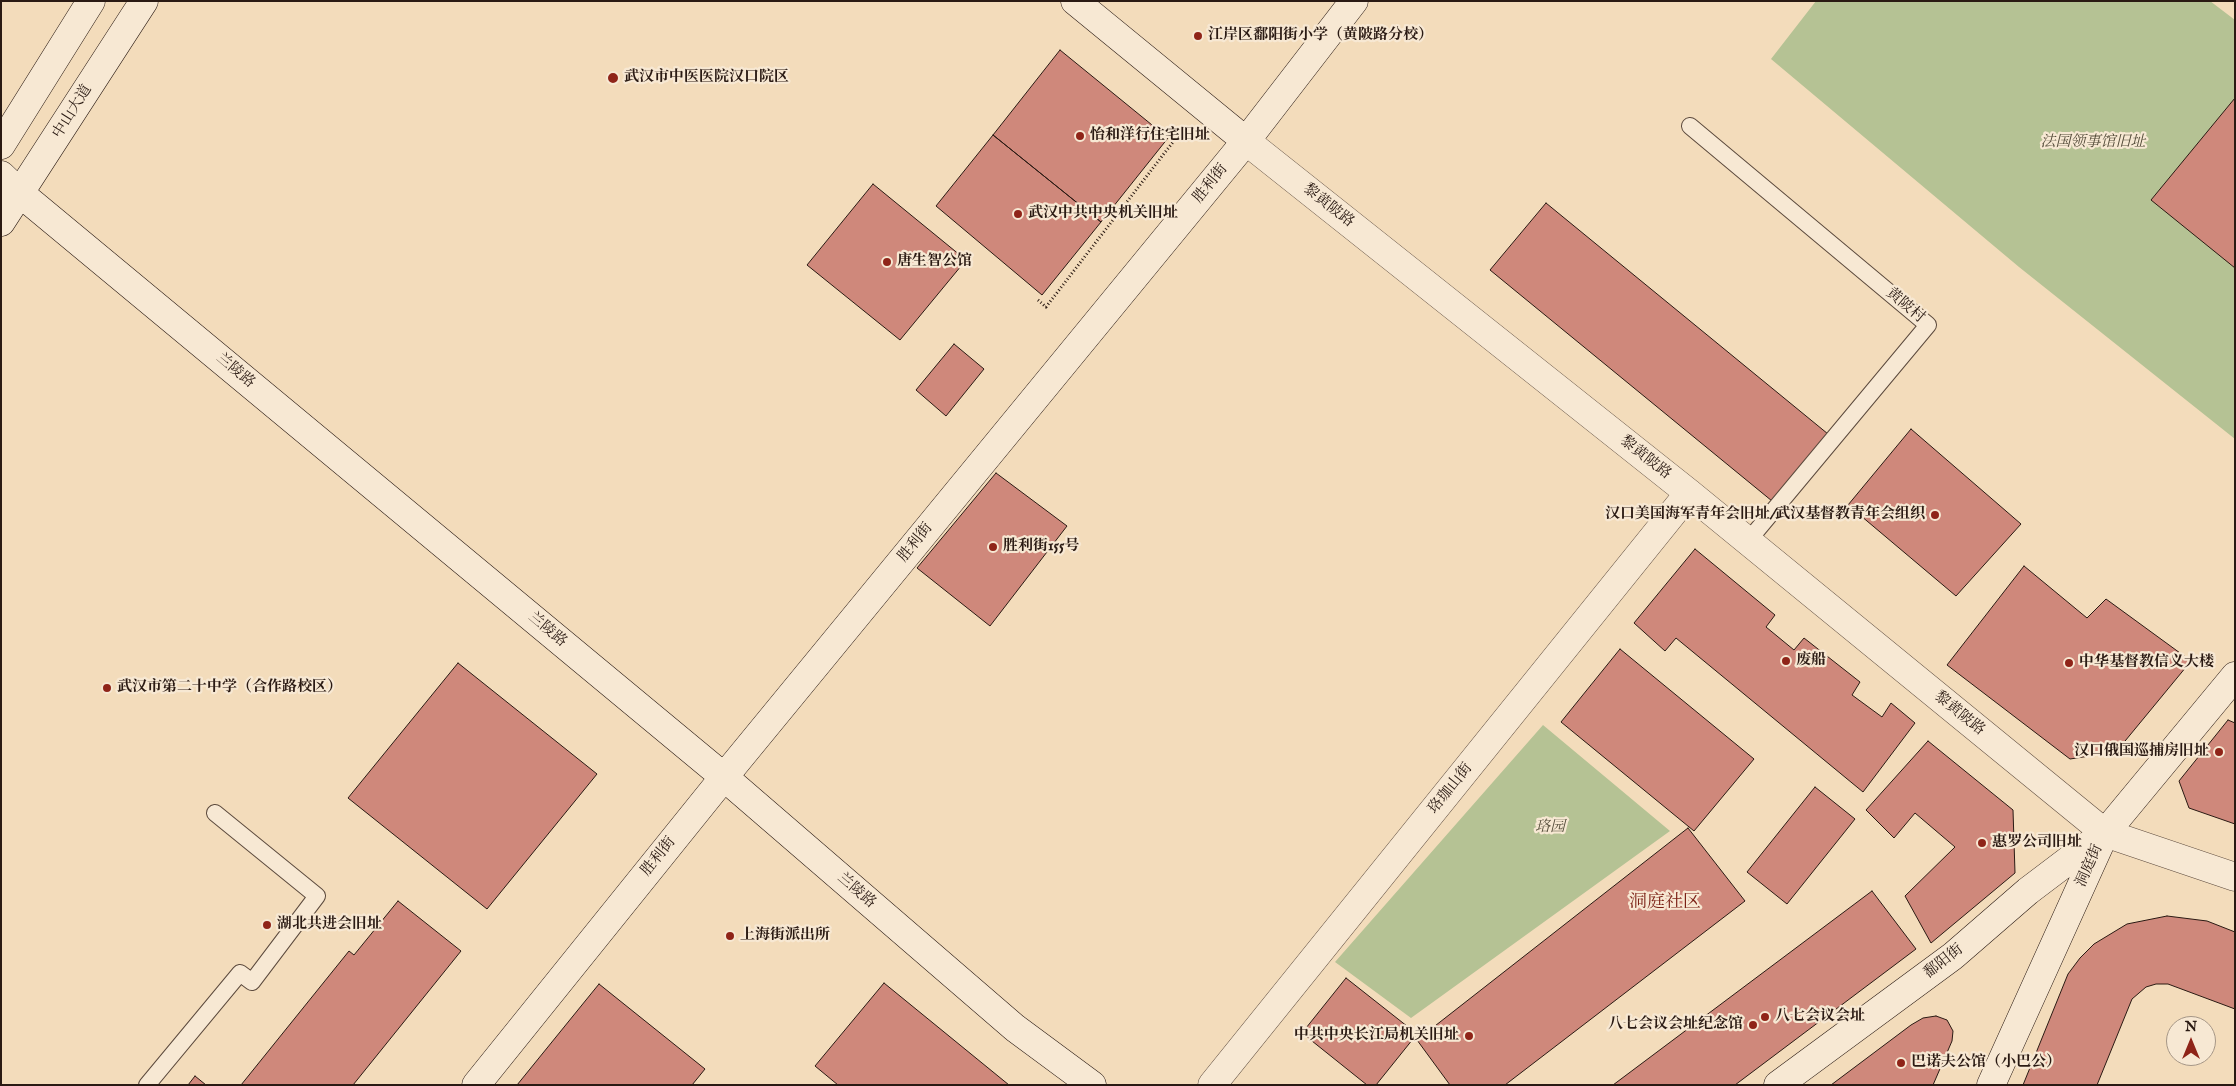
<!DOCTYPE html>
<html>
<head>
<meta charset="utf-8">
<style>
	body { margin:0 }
	#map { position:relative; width:2236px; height:1086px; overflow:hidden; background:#f3dcbb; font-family:"IM FELL English",serif }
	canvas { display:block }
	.frame { position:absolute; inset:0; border:2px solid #2a1a13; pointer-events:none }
	.north { position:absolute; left:2166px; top:1016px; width:50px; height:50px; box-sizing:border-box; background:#f7e8d3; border:1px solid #a59686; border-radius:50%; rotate:0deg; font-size:14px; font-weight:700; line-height:20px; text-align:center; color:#2a1a13 }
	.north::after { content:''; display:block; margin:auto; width:18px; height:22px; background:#8f2418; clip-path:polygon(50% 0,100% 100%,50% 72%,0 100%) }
</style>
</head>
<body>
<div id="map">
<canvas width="2236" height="1086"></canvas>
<div class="frame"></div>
<div class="north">N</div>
</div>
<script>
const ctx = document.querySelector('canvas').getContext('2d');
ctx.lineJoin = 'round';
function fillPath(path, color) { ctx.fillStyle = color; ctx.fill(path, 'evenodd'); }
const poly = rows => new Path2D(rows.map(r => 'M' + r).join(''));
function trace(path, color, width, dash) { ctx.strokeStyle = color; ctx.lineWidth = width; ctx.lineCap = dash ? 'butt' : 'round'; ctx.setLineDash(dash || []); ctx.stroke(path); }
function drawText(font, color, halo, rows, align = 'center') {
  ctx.font = font + ' "IM FELL English","Noto Serif SC",serif'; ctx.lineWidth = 4.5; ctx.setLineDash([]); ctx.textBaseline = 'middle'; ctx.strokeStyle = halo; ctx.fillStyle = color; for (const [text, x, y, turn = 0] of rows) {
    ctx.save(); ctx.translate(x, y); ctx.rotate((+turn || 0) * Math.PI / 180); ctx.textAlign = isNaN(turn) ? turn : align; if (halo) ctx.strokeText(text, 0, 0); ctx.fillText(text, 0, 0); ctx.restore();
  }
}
const green = poly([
	[1816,1,2210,1,2235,20,2235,439,2019,267,1771,59],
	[1543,725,1670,831,1411,1018,1335,962]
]);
const building = poly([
	[1060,50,1168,138,1101,222,993,135,1060,50],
	[2235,98,2235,268,2151,200,2235,98],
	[993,135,1101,222,1042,295,936,206,993,135],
	[873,184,966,260,900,340,807,265,873,184],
	[1546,203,1828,434,1772,501,1490,270,1546,203],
	[954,344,984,369,946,416,916,390,954,344],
	[1911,429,2021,524,1956,596,1848,505,1911,429],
	[996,473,1067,526,990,626,917,568,996,473],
	[1695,549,1775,615,1766,627,1794,650,1804,638,1860,682,1852,695,1882,717,1891,703,1915,723,1863,792,1676,638,1665,651,1634,623,1695,549],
	[2024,566,2087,618,2106,599,2191,661,2116,752,2070,759,1947,665,2024,566],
	[1620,649,1754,759,1694,831,1561,722,1620,649],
	[458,663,597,774,487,909,348,798,458,663],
	[2228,720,2235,723,2235,824,2189,808,2179,781,2228,720],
	[1928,741,2013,810,2015,873,1931,943,1905,896,1955,847,1915,813,1894,838,1866,810,1928,741],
	[1815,787,1855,819,1787,904,1747,872,1815,787],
	[1688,828,1745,901,1505,1085,1450,1085,1417,1040,1688,828],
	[1872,891,1916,949,1735,1085,1613,1085,1872,891],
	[398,901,461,951,353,1085,241,1085,349,951,354,955,398,901],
	[2167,916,2207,921,2235,932,2235,1009,2168,984,2156,984,2146,987,2132,999,2097,1085,2023,1085,2068,974,2080,958,2094,944,2127,924,2167,916],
	[1346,978,1417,1034,1376,1085,1367,1085,1302,1033,1346,978],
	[884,983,1009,1085,838,1085,815,1066,884,983],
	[599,984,705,1069,692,1085,517,1085,599,984],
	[1936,1016,1947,1020,1953,1031,1952,1041,1933,1085,1831,1085,1911,1025,1923,1018,1936,1016],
	[195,1076,206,1085,188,1085,195,1076]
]);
const path = poly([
	[1038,300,1046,307,1173,142,1180,129]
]);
const lane = poly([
	[1690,126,1928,325,1748,541],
	[147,1085,240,973,252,982,317,896,215,813]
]);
const street = poly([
	[1246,141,1689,493,2105,833,2235,877],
	[1212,1085,1689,493]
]);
const secondary = poly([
	[1075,1,1246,141],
	[1,145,91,1],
	[1,175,21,194,724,777,1015,1028,1092,1085],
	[1,222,144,1],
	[476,1085,724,777,1246,141,1354,1],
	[1778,1085,1953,956,2028,891,2102,835],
	[1991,1085,2105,833,2235,676]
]);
const markers = [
	[1198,36,5,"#8f2418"],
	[613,78,6,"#8f2418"],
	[1080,136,5,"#8f2418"],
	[1018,214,5,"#8f2418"],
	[887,262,5,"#8f2418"],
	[1935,515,5,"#8f2418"],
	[993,547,5,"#8f2418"],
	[1786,661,5,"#8f2418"],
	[2069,663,5,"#8f2418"],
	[107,688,5,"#8f2418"],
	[2219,752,5,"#8f2418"],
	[1982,843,5,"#8f2418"],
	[267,925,5,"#8f2418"],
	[730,936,5,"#8f2418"],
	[1765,1017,5,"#8f2418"],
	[1753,1025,5,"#8f2418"],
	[1469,1036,5,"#8f2418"],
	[1901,1063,5,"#8f2418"]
];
const poiNames = [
	["江岸区鄱阳街小学（黄陂路分校）",1208,36],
	["武汉市中医医院汉口院区",624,78],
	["怡和洋行住宅旧址",1090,136],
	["武汉中共中央机关旧址",1028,214],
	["唐生智公馆",897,262],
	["汉口美国海军青年会旧址/武汉基督教青年会组织",1925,515,"right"],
	["胜利街155号",1003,547],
	["废船",1796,661],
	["中华基督教信义大楼",2079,663],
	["武汉市第二十中学（合作路校区）",117,688],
	["汉口俄国巡捕房旧址",2209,752,"right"],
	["惠罗公司旧址",1992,843],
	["湖北共进会旧址",277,925],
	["上海街派出所",740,936],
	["八七会议会址",1775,1017],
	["八七会议会址纪念馆",1743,1025,"right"],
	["中共中央长江局机关旧址",1459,1036,"right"],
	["巴诺夫公馆（小巴公）",1911,1063]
];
const streetNames = [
	["中山大道",73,112,-58],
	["胜利街",1211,184,-51],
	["黎黄陂路",1328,206,38],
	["黄陂村",1905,306,40],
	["兰陵路",235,371,40],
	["黎黄陂路",1645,458,38],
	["胜利街",916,543,-51],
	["兰陵路",547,630,40],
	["黎黄陂路",1959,714,39],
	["珞珈山街",1451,789,-51],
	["胜利街",659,857,-51],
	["洞庭街",2090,866,-66],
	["兰陵路",856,891,41],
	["鄱阳街",1944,962,-38]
];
const parkNames = [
	["法国领事馆旧址",2093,143],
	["珞园",1550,828]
];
const quarterNames = [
	["洞庭社区",1665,903]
];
fillPath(green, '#b5c294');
fillPath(building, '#cf887b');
trace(building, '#2a1a13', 1);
trace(lane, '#5c4a3d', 18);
trace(street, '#5c4a3d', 29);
trace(secondary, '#2a1a13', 29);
trace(path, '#2a1a13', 3, [1, 2.5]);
trace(lane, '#f7e8d3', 16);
trace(street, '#f7e8d3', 28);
trace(secondary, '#f7e8d3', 28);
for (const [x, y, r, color] of markers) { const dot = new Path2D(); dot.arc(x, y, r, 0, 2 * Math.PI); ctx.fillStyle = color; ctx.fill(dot); trace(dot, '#f7e8d3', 2); }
drawText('bold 15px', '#2a1a13', '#f7e8d3', poiNames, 'left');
drawText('15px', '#2a1a13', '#f7e8d3', streetNames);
drawText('italic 15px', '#544c3a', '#f7e8d3', parkNames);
drawText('18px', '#7a1f14', '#f7e8d3', quarterNames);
</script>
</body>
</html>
